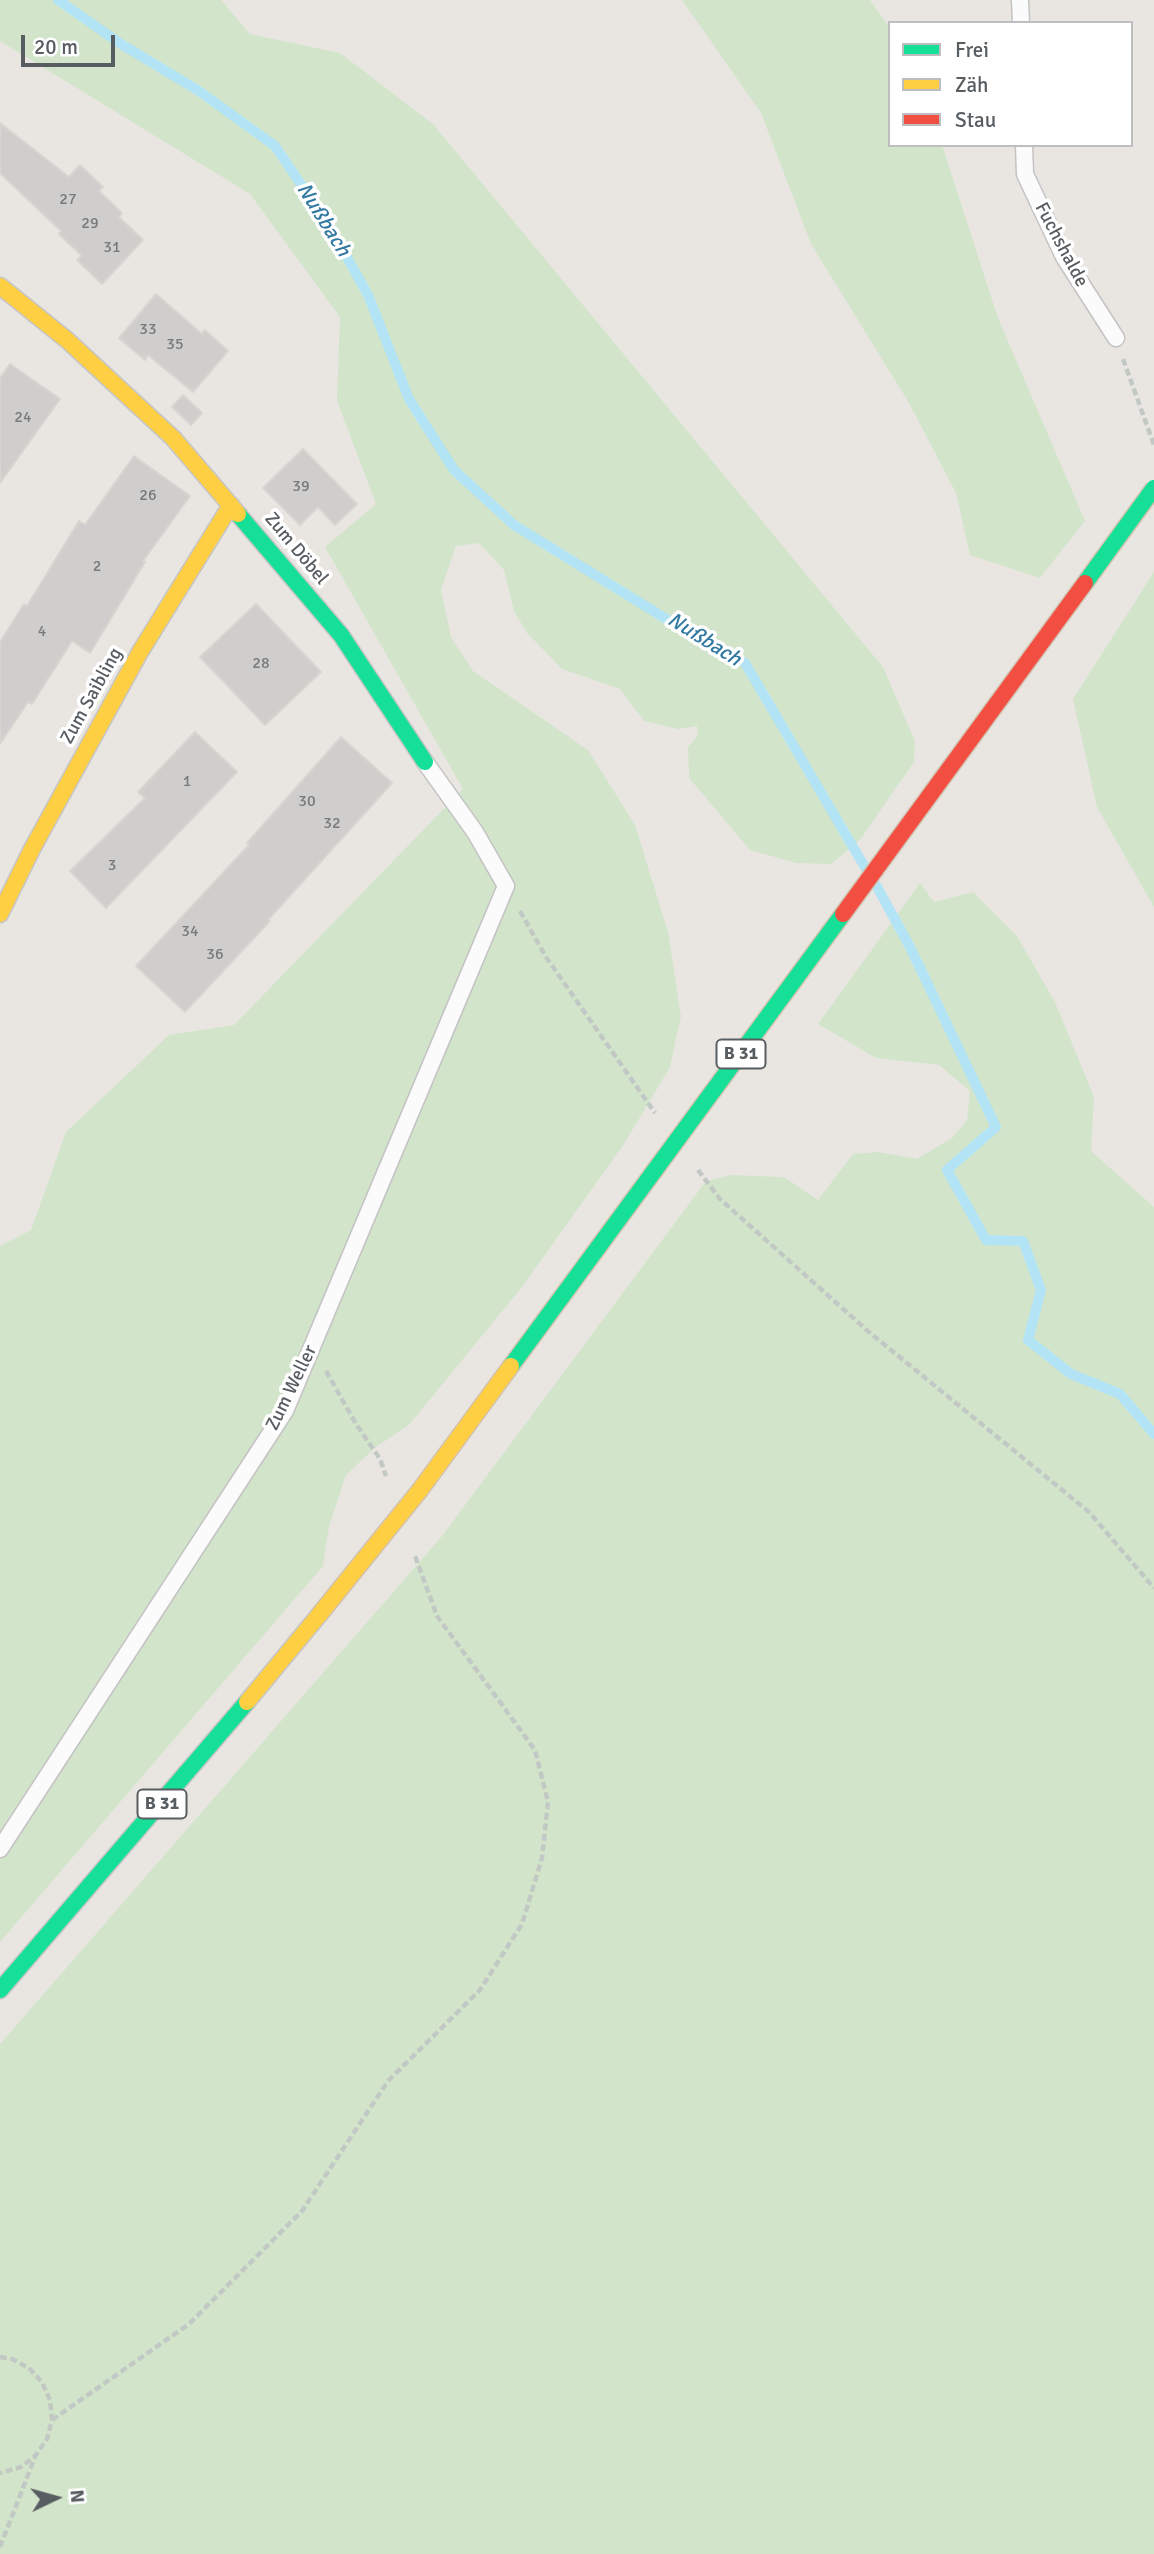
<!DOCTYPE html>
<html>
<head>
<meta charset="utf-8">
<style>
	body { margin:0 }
	#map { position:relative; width:1154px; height:2554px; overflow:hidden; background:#e9e6e2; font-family:Signika,sans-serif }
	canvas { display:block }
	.legend { position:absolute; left:888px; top:21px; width:245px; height:126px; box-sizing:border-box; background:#fff; border:2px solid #bcbec0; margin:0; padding:9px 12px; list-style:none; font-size:21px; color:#585d61 }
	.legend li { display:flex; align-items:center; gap:14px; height:35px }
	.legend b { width:35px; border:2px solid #bcbec0 }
	.north { position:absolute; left:21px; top:2463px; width:70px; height:70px; -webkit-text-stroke:5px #fff; paint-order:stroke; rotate:85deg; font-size:19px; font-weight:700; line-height:28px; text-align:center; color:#585d61 }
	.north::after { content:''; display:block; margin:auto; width:24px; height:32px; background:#585d61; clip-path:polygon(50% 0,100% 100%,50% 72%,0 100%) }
	.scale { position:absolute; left:21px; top:35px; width:94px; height:32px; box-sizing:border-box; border:4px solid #585d61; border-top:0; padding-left:9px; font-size:21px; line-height:24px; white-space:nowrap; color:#585d61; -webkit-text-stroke:5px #fff; paint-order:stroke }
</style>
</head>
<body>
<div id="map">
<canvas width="1154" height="2554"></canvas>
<ul class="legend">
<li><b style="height:9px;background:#16e098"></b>Frei</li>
<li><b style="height:9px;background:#ffcf43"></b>Zäh</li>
<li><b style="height:9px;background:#f24e42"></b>Stau</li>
</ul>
<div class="north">N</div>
<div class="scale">20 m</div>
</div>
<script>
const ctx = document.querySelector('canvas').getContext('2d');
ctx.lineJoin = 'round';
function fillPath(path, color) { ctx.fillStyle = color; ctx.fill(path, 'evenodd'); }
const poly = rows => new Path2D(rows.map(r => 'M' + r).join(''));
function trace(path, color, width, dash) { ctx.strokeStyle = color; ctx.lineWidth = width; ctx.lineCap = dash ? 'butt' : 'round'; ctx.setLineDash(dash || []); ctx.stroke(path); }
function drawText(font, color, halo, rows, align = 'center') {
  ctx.font = font + ' Signika,sans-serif'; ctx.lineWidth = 7; ctx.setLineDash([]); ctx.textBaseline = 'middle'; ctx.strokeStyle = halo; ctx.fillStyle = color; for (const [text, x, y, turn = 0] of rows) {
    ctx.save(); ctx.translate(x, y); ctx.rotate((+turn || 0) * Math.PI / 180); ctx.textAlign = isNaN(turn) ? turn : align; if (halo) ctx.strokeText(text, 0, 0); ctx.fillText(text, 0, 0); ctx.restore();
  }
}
const green = poly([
	[0,0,221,0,250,34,340,53,433,124,883,667,915,741,914,762,860,840,831,864,796,863,750,850,689,778,688,747,698,735,697,726,678,729,644,721,620,689,562,669,527,633,514,611,504,570,479,543,456,546,441,590,451,637,473,671,588,750,635,825,668,932,681,1016,670,1067,624,1144,522,1287,409,1425,376,1447,346,1475,329,1527,323,1566,0,1942,0,1246,31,1230,66,1132,169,1035,234,1025,463,789,325,547,376,504,337,401,340,317,250,194,0,41],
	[682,0,870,0,890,28,890,145,942,145,998,318,1085,521,1040,578,970,555,956,493,909,403,811,244,761,113],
	[1154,572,1154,907,1097,807,1073,699],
	[920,883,934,902,973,892,1017,936,1055,1002,1094,1097,1091,1151,1154,1207,1154,2554,0,2554,0,2044,442,1536,706,1181,731,1175,784,1177,818,1200,853,1154,879,1152,917,1159,952,1138,967,1120,970,1091,939,1065,876,1058,818,1024]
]);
const stream = poly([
	[58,0,121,44,199,91,275,146,330,227,368,295,409,399,454,470,514,525,676,625,745,663,866,869],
	[876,885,910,947,996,1127,947,1170,986,1240,1023,1241,1041,1290,1028,1340,1071,1374,1120,1394,1154,1434]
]);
const building = poly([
	[0,123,69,177,80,165,103,187,99,191,122,213,119,217,143,240,102,284,77,260,82,256,59,234,61,231,0,173,0,123],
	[156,294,202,334,205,330,228,351,193,392,148,355,145,360,119,338,156,294],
	[10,364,60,399,0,483,0,378,10,364],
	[183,395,202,413,191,425,172,407,183,395],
	[303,449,357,504,335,525,318,507,300,525,263,488,303,449],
	[134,456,190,496,143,561,145,562,90,653,72,641,32,704,28,702,0,744,0,642,24,604,27,606,79,521,85,525,134,456],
	[256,604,321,672,265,725,200,657,256,604],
	[195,732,237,772,106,908,70,871,145,798,138,792,195,732],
	[341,737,392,783,268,920,270,921,185,1012,136,966,249,845,247,843,341,737]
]);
const path = poly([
	[1123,359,1154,445],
	[520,911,546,957,655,1113],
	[698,1170,720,1199,869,1332,1089,1512,1154,1588],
	[326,1371,356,1424,380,1459,386,1476],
	[0,2357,12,2359,29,2368,42,2382,50,2400,52,2420,47,2439,36,2455,21,2467,0,2473],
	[52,2420,189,2324,302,2211,388,2081,480,1990,522,1924,542,1858,548,1802,535,1750,437,1616,414,1553],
	[0,2547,35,2457]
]);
const lane = poly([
	[1020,0,1021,23],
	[1024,145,1025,174,1064,257,1116,338],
	[0,1849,285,1411,506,886,475,832,425,762]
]);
const fast = poly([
	[238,514,341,635,425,762],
	[0,1990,247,1702]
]);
const slow = poly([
	[0,286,67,340,173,438,238,514],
	[0,914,32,849,140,652,231,505],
	[247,1702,319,1615]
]);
const fastBridge = poly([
	[1085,583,1154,488],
	[511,1366,843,914]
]);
const slowBridge = poly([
	[319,1615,420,1490,511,1366]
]);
const jamBridge = poly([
	[843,914,1085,583]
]);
const numberNames = [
	["27",68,200],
	["29",90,224],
	["31",112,248],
	["33",148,330],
	["35",175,345],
	["24",23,418],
	["39",301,487],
	["26",148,496],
	["2",97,567],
	["4",42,632],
	["28",261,664],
	["1",187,782],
	["30",307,802],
	["32",332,824],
	["3",112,866],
	["34",190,932],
	["36",215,955]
];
const shields = [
	[741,1054,49],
	[162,1804,49]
];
const shieldNames = [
	["B 31",741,1054],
	["B 31",162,1804]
];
const streetNames = [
	["Fuchshalde",1061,245,62],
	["Zum Döbel",296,549,50],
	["Zum Saibling",92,696,-61],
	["Zum Weller",292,1388,-64]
];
const waterNames = [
	["Nußbach",323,220,58],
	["Nußbach",704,640,32]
];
fillPath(green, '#d2e5cb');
trace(stream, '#b3e4f6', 10);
fillPath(building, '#d0cecc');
trace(building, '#d8d5d1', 2);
trace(lane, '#c4c3c3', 19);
trace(fast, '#c5c5c5', 19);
trace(slow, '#c5c5c5', 19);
trace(path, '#c2c8c4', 4.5, [7, 3.5]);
trace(lane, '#fcfbfb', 16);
trace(fast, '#16e098', 16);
trace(slow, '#ffcf43', 16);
trace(fastBridge, '#d2c2af', 19, []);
trace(slowBridge, '#d2c2af', 19, []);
trace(jamBridge, '#d2c2af', 19, []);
trace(fastBridge, '#16e098', 16);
trace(slowBridge, '#ffcf43', 16);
trace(jamBridge, '#f24e42', 16);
drawText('16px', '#777a7d', null, numberNames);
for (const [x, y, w] of shields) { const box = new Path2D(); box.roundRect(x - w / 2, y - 14.5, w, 29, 5); ctx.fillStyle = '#fff'; ctx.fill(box); trace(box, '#585d61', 2); }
drawText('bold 18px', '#585d61', null, shieldNames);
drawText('19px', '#585d61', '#fff', streetNames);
drawText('italic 21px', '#337aa2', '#fff', waterNames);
</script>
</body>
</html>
